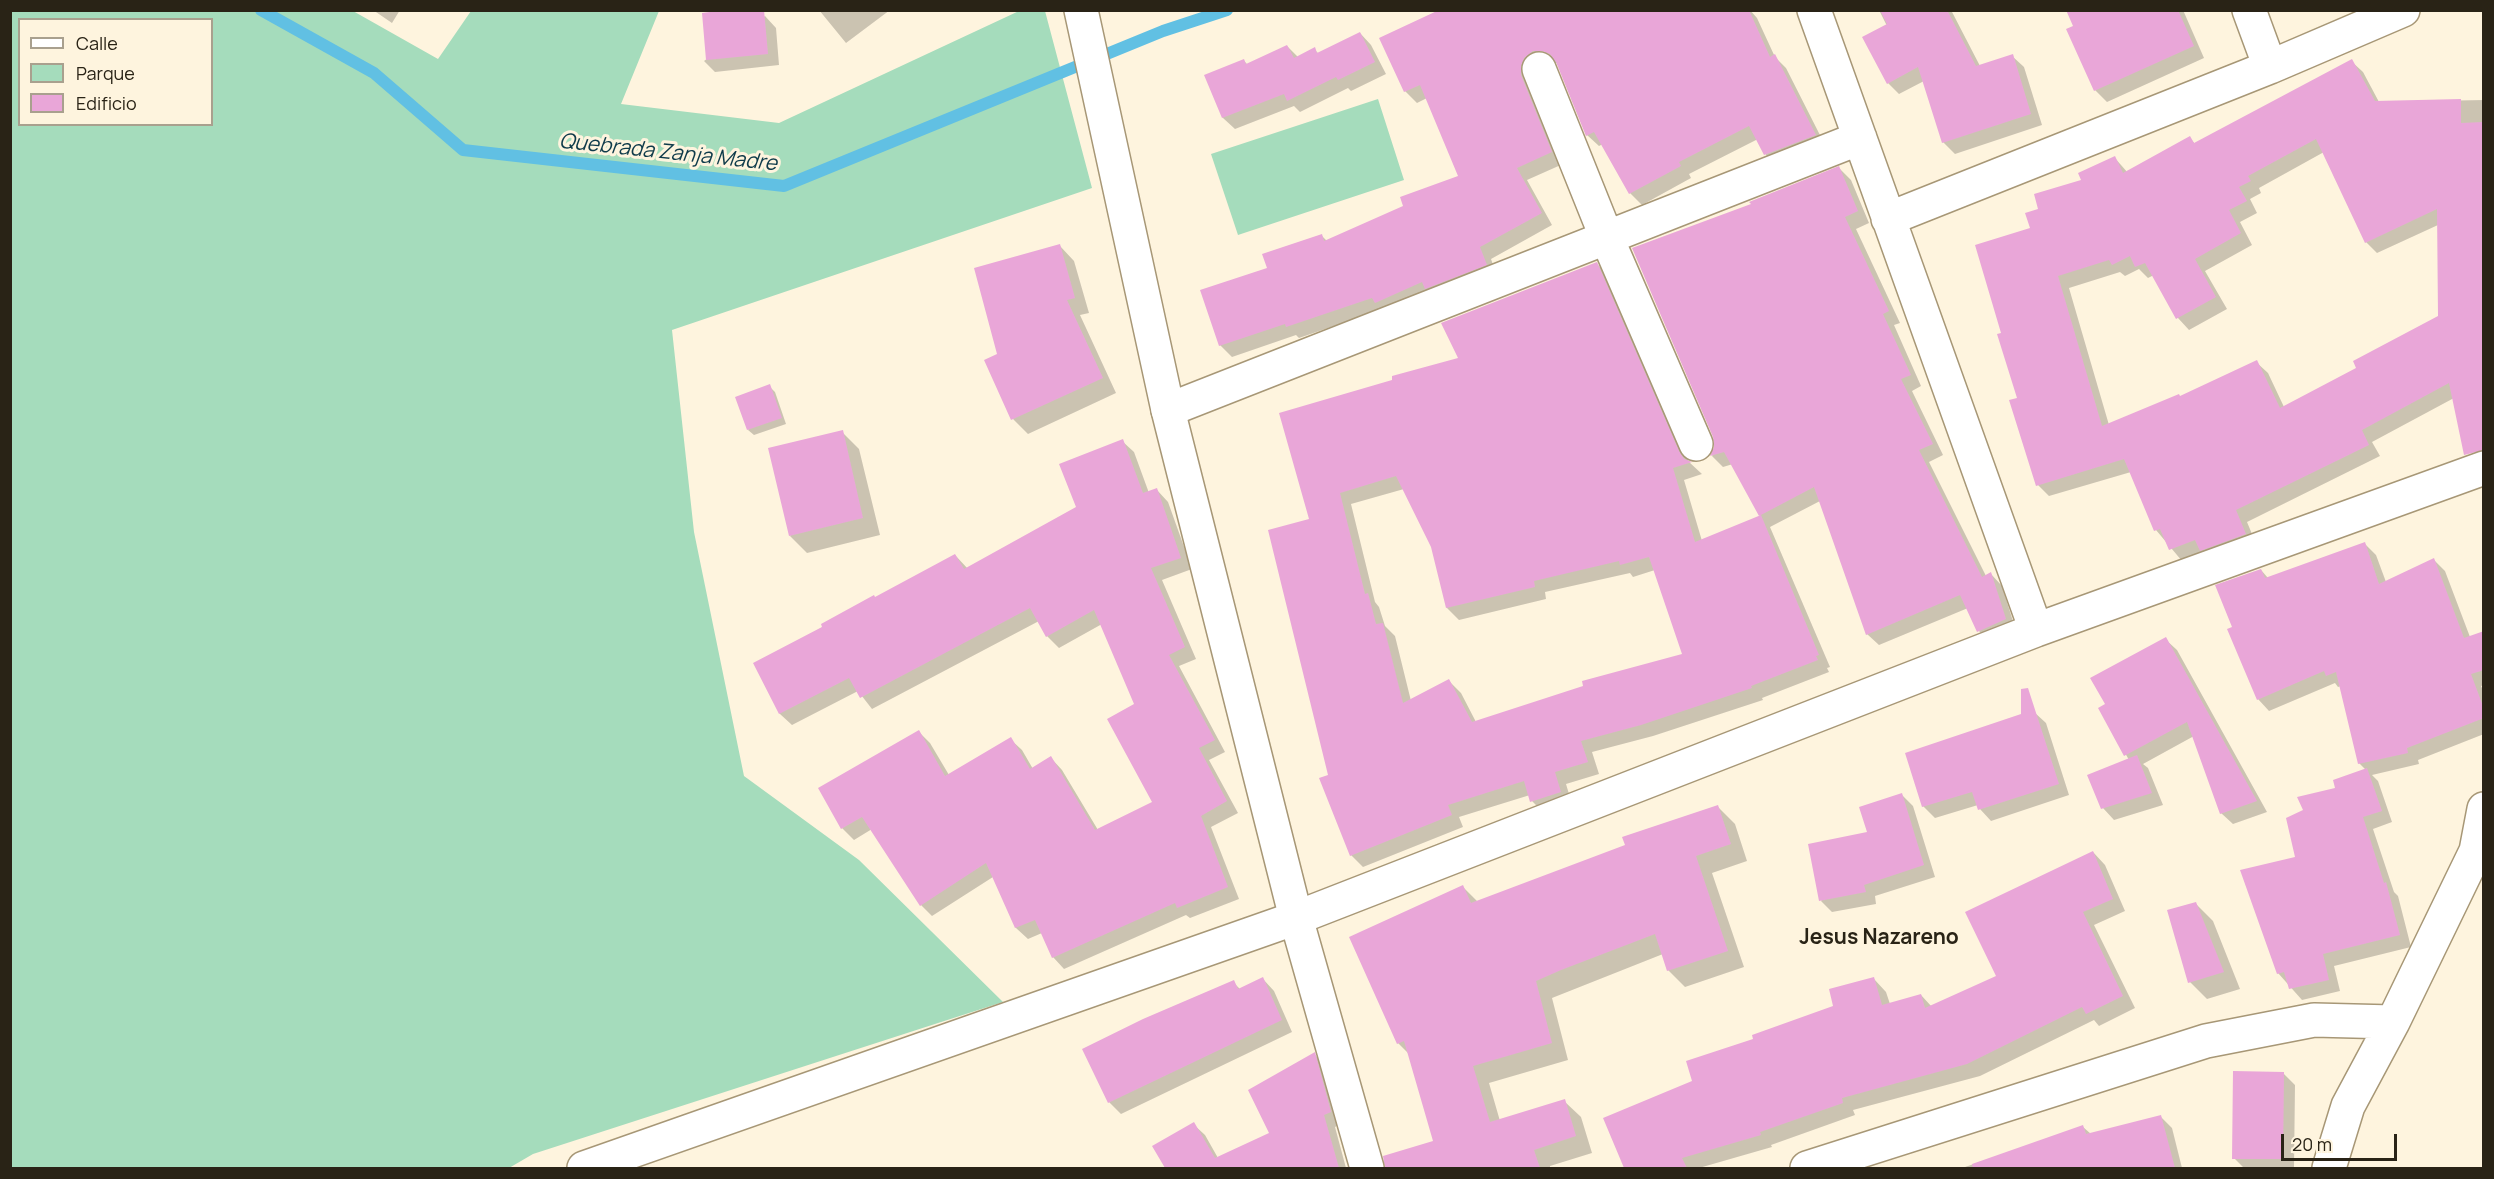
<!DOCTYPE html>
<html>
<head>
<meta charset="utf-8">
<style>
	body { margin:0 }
	#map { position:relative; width:2494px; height:1179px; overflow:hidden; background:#fef4de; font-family:Manrope,sans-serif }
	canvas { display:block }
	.frame { position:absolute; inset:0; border:12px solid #292316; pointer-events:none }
	.legend { position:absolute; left:18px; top:18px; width:195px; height:108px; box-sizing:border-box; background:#fef4de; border:2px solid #a9a08e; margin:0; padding:8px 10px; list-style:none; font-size:18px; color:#292316 }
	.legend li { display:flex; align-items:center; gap:12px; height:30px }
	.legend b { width:30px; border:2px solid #a9a08e }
	.scale { position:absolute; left:2281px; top:1134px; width:116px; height:27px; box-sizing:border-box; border:3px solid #292316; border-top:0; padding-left:8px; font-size:18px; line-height:21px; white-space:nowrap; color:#292316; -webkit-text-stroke:4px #fef4de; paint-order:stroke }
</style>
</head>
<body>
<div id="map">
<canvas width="2494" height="1179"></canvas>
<div class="frame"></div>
<ul class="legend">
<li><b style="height:8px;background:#fff"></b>Calle</li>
<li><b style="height:16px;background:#a5dcbc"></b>Parque</li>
<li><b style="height:16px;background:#e9a6d8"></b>Edificio</li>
</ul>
<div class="scale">20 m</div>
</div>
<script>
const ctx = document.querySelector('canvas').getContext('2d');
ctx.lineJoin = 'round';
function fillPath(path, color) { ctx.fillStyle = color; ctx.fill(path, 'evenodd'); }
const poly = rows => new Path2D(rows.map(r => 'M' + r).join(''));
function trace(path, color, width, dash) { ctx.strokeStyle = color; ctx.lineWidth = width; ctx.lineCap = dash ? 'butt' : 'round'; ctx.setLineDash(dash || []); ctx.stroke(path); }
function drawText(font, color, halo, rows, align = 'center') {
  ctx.font = font + ' Manrope,sans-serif'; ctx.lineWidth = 6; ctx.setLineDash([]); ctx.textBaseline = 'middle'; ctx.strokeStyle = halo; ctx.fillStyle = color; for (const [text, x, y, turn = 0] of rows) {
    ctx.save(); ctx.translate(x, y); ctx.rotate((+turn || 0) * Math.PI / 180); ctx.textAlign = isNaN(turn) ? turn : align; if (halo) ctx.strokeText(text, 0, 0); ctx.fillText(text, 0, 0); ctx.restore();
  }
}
const green = poly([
	[10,11,353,11,438,59,471,11,659,11,621,104,779,123,1019,11,1045,11,1092,188,672,330,694,532,744,776,859,860,1003,1002,533,1154,509,1168,11,1168],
	[20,20,212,20,212,124,20,124],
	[1378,99,1404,180,1238,235,1211,154]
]);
const shadow = poly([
	[373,10,400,10,392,23],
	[714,10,757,10,758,21,765,16,776,28,779,65,715,72,704,61,708,58,710,13],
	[819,10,890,10,846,43],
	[1442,10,1750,10,1757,18,1775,57,1786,68,1826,147,1777,166,1766,155,1758,139,1689,174,1691,178,1642,205,1630,193,1603,144,1599,146,1587,135,1558,63,1543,63,1563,164,1527,180,1552,225,1491,259,1497,276,1383,309,1299,338,1296,335,1232,357,1220,345,1269,269,1322,236,1327,241,1405,207,1460,176,1427,98,1417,103,1405,91],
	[1879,10,1951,10,1980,66,2012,56,2024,67,2042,125,1955,154,1943,142,1924,81,1899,94,1888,83,1887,26],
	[2067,10,2183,10,2204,58,2107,102,2095,90,2076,27],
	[1360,33,1371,45,1386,74,1351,91,1348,88,1300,112,1294,106,1235,129,1223,118,1206,76,1244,61,1248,65,1287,46,1298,57,1314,49,1319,54],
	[2351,61,2363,72,2379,102,2484,100,2484,441,2454,398,2372,442,2380,456,2247,522,2257,546,2182,561,2156,530,2131,472,2049,496,2038,485,2003,334,2031,229,2040,210,2114,157,2128,173,2190,138,2195,144],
	[2324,152,2366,242,2377,253,2438,225,2440,317,2358,368,2284,407,2268,373,2256,362,2181,397,2109,425,2069,288,2120,272,2125,276,2139,269,2148,278,2154,275,2178,318,2189,330,2227,309,2205,271,2252,245,2240,222,2257,213,2250,199,2261,193,2259,188],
	[1839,168,1851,180,1869,223,1856,229,1900,323,1894,325,1921,386,1912,391,1943,455,1929,462,1986,576,1991,574,2002,586,2016,631,1990,643,1979,631,1968,608,1879,645,1867,634,1820,501,1770,527,1830,667,1827,668,1829,672,1762,698,1763,700,1653,736,1592,752,1599,774,1566,784,1572,804,1544,813,1532,801,1530,795,1459,817,1463,827,1363,867,1351,855,1330,775,1311,520,1394,381,1460,359,1596,263,1608,275,1689,462,1702,474,1684,480,1702,541,1761,516,1733,464,1723,467,1712,456,1716,447,1753,205],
	[1404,489,1432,546,1447,608,1459,620,1546,599,1545,592,1630,573,1633,577,1655,570,1684,655,1476,722,1461,693,1449,681,1411,701,1395,636,1385,626,1379,607,1375,602,1351,504],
	[1060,246,1074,261,1089,313,1080,315,1116,393,1028,434,1013,419,986,361,998,355],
	[769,386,775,392,786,424,754,435,748,430],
	[842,432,859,449,880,535,807,553,790,536],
	[1122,441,1134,452,1149,493,1157,490,1168,502,1192,569,1162,580,1196,659,1179,666,1225,752,1209,760,1238,813,1211,827,1239,899,1190,918,1186,915,1064,969,1053,957,1042,933,1028,939,1016,928,993,877,932,916,921,905,872,829,854,840,842,828,919,732,930,743,949,775,1010,739,1022,750,1033,769,1051,758,1062,770,1098,830,1154,803,1136,704,1102,624,1059,648,1047,636,1039,621,872,709,858,691,792,725,780,714,755,664,955,555,968,569,1077,508],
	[2365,544,2376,555,2386,582,2434,560,2445,571,2470,637,2484,634,2484,685,2481,686,2484,692,2484,734,2418,760,2419,764,2372,775,2378,781,2392,822,2373,829,2394,892,2398,896,2411,947,2334,966,2340,991,2302,1000,2278,973,2337,789,2366,770,2359,763,2341,686,2338,687,2335,683,2269,711,2258,699,2234,627,2261,570,2268,578],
	[2165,639,2177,650,2267,812,2233,824,2221,813,2194,736,2143,764,2148,768,2163,805,2114,820,2103,808,2129,760,2100,709,2107,705],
	[2034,712,2046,723,2069,795,1991,821,1980,809,1978,805,1935,818,1923,806],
	[1902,795,1913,806,1935,877,1875,896,1876,904,1832,912,1821,901,1869,833],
	[1718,807,1735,824,1747,861,1712,873,1744,967,1685,987,1668,970,1663,954,1552,998,1568,1060,1489,1083,1500,1121,1564,1101,1581,1117,1592,1153,1550,1166,1550,1168,1428,1168,1421,1146,1434,1142,1409,1054,1398,1043,1463,887,1478,902,1627,846],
	[2093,852,2105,865,2125,911,2094,925,2135,1008,2099,1026,2094,1020,1980,1076,1853,1110,1855,1115,1771,1145,1772,1147,1699,1168,1625,1168,1605,1119,1694,1082,1755,1040,1835,1007,1874,979,1886,992,1890,1004,1921,995,1932,1007,1998,976],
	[2195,903,2213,921,2240,989,2207,999,2190,982],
	[1263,979,1274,991,1292,1032,1121,1114,1109,1102,1233,982,1240,989],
	[1314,1054,1326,1066,1342,1123,1335,1127,1346,1168,1167,1168,1154,1147,1193,1124,1205,1135,1218,1158,1272,1133],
	[2283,1073,2295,1085,2294,1168,2244,1168,2234,1158],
	[2160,1116,2172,1128,2182,1168,1965,1168,1965,1167,2083,1127,2091,1134]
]);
const stream = poly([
	[261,10,374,73,463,150,784,186,1163,31,1227,10]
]);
const building = poly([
	[724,10,764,10,768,54,706,60,702,13],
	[1439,10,1749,10,1770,57,1775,54,1816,135,1764,155,1749,126,1679,162,1681,166,1629,194,1594,132,1586,136,1556,62,1550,54,1542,51,1533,51,1524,58,1521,66,1521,75,1552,152,1517,168,1542,213,1480,247,1487,265,1425,289,1422,282,1375,303,1372,298,1286,327,1285,324,1219,346,1200,290,1267,268,1262,254,1322,234,1324,241,1403,206,1400,197,1458,176,1420,85,1404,92,1379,38],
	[1880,10,1947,10,1976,66,2013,54,2031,114,1942,143,1918,67,1887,84,1862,37,1887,24],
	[2066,10,2178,10,2194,46,2094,91,2066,29,2073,26],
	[1360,32,1375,62,1338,80,1336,77,1287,101,1284,94,1222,118,1204,75,1244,59,1246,64,1287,45,1294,58,1315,47,1317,53],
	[2352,59,2375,101,2461,99,2461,123,2484,122,2484,450,2464,455,2449,383,2362,430,2369,445,2236,510,2246,534,2200,551,2195,540,2169,550,2160,529,2154,531,2124,459,2036,486,2009,400,2017,398,1997,334,2001,333,1975,245,2030,228,2025,213,2038,209,2034,194,2081,180,2078,173,2115,156,2123,173,2190,136,2194,143],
	[2316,139,2365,243,2437,209,2438,316,2353,361,2356,368,2280,408,2257,360,2180,396,2179,394,2102,426,2058,276,2109,260,2112,265,2130,256,2135,267,2145,263,2176,319,2216,297,2195,259,2241,233,2229,210,2247,201,2239,187,2251,181,2248,176],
	[1839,166,1858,211,1845,217,1889,311,1883,314,1911,375,1901,379,1933,444,1919,450,1982,577,1991,572,2006,619,1977,632,1960,595,1866,635,1814,487,1759,516,1724,452,1710,456,1714,447,1713,437,1632,248,1751,204,1749,202],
	[1060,244,1075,298,1067,300,1103,378,1011,420,984,360,997,354,974,268],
	[1597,262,1679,451,1684,459,1692,462,1673,468,1695,542,1761,515,1819,655,1816,656,1818,660,1751,686,1752,688,1641,725,1581,741,1588,762,1555,772,1561,792,1530,802,1524,781,1448,805,1452,815,1350,856,1319,778,1328,775,1268,530,1309,519,1279,413,1392,380,1392,376,1458,358,1441,323],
	[1396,476,1431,547,1446,608,1535,587,1534,581,1619,561,1620,565,1649,557,1682,654,1582,681,1583,686,1472,722,1449,679,1403,703,1383,623,1376,624,1368,593,1365,594,1340,493],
	[770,384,782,418,747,430,735,397],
	[843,430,863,518,789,536,768,448],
	[1123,439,1143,493,1157,488,1181,558,1151,568,1185,647,1169,655,1215,740,1199,748,1227,801,1201,816,1228,887,1177,908,1175,903,1052,958,1035,920,1015,928,986,863,920,906,862,817,841,829,818,788,919,730,945,776,1011,737,1030,769,1051,756,1095,830,1152,802,1107,719,1134,704,1094,610,1046,637,1030,608,860,698,849,678,779,714,753,663,822,627,821,624,874,595,875,597,955,554,964,569,1076,507,1059,464],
	[2365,542,2379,584,2434,558,2464,638,2484,631,2484,670,2471,674,2484,709,2484,718,2407,748,2408,753,2358,764,2336,672,2326,676,2324,671,2257,700,2227,629,2232,627,2215,585,2261,569,2265,578],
	[2166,637,2191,682,2257,801,2220,814,2187,722,2124,756,2098,708,2105,704,2090,678],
	[2028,688,2059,784,1978,810,1972,792,1922,807,1905,753,2021,714,2021,689],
	[2137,755,2152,793,2101,809,2087,775],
	[2367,768,2382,811,2363,817,2384,883,2386,882,2400,935,2323,954,2329,980,2289,989,2284,972,2277,974,2240,870,2295,857,2286,818,2303,810,2297,797,2335,788,2333,780],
	[1902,793,1924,865,1864,885,1866,892,1819,901,1808,844,1867,832,1859,807],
	[1718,805,1731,844,1696,856,1728,951,1667,971,1655,934,1561,970,1536,981,1552,1043,1473,1066,1490,1122,1565,1099,1576,1136,1534,1150,1540,1168,1385,1168,1383,1156,1433,1141,1404,1041,1397,1044,1349,937,1463,885,1471,903,1625,845,1622,837],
	[2093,851,2113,899,2083,912,2123,996,2086,1014,2082,1007,1967,1064,1842,1098,1843,1103,1760,1132,1761,1135,1682,1158,1687,1168,1624,1168,1603,1118,1692,1081,1686,1061,1753,1039,1752,1035,1833,1006,1829,989,1874,977,1882,1005,1921,994,1925,1008,1996,976,1965,912],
	[2196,902,2224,972,2188,983,2167,910],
	[1263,977,1282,1020,1108,1103,1082,1049,1143,1019,1234,980,1238,989],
	[1315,1052,1331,1112,1324,1115,1339,1168,1165,1168,1152,1146,1194,1122,1215,1158,1269,1133,1248,1090],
	[2233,1071,2284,1072,2283,1159,2232,1159],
	[2161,1115,2175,1168,1973,1168,1972,1164,2083,1125,2086,1134]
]);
const minor = poly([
	[1814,10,2036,630],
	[2249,10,2270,67],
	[1539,69,1606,236,1696,444],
	[1888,219,2270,67,2403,10],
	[1168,410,1860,138],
	[2393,1022,2476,851,2484,809],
	[584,1168,1296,918,2036,630,2484,468],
	[1807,1168,2206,1041,2314,1020,2393,1022,2348,1106,2329,1168]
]);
const tertiary = poly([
	[1081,10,1168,410,1296,918,1367,1168]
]);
const waterNames = [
	["Quebrada Zanja Madre",668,153,6]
];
const neighbourhoodNames = [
	["Jesus Nazareno",1879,938]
];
fillPath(green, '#a5dcbc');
fillPath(shadow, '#0003');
trace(stream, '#61c0e3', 12);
fillPath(building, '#e9a6d8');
trace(minor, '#a79776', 36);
trace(tertiary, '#a79776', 36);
trace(minor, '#fff', 33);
trace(tertiary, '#fff', 33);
drawText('italic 21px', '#0f3b4a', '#fef4de', waterNames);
drawText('bold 21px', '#292316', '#fef4de', neighbourhoodNames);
</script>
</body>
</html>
